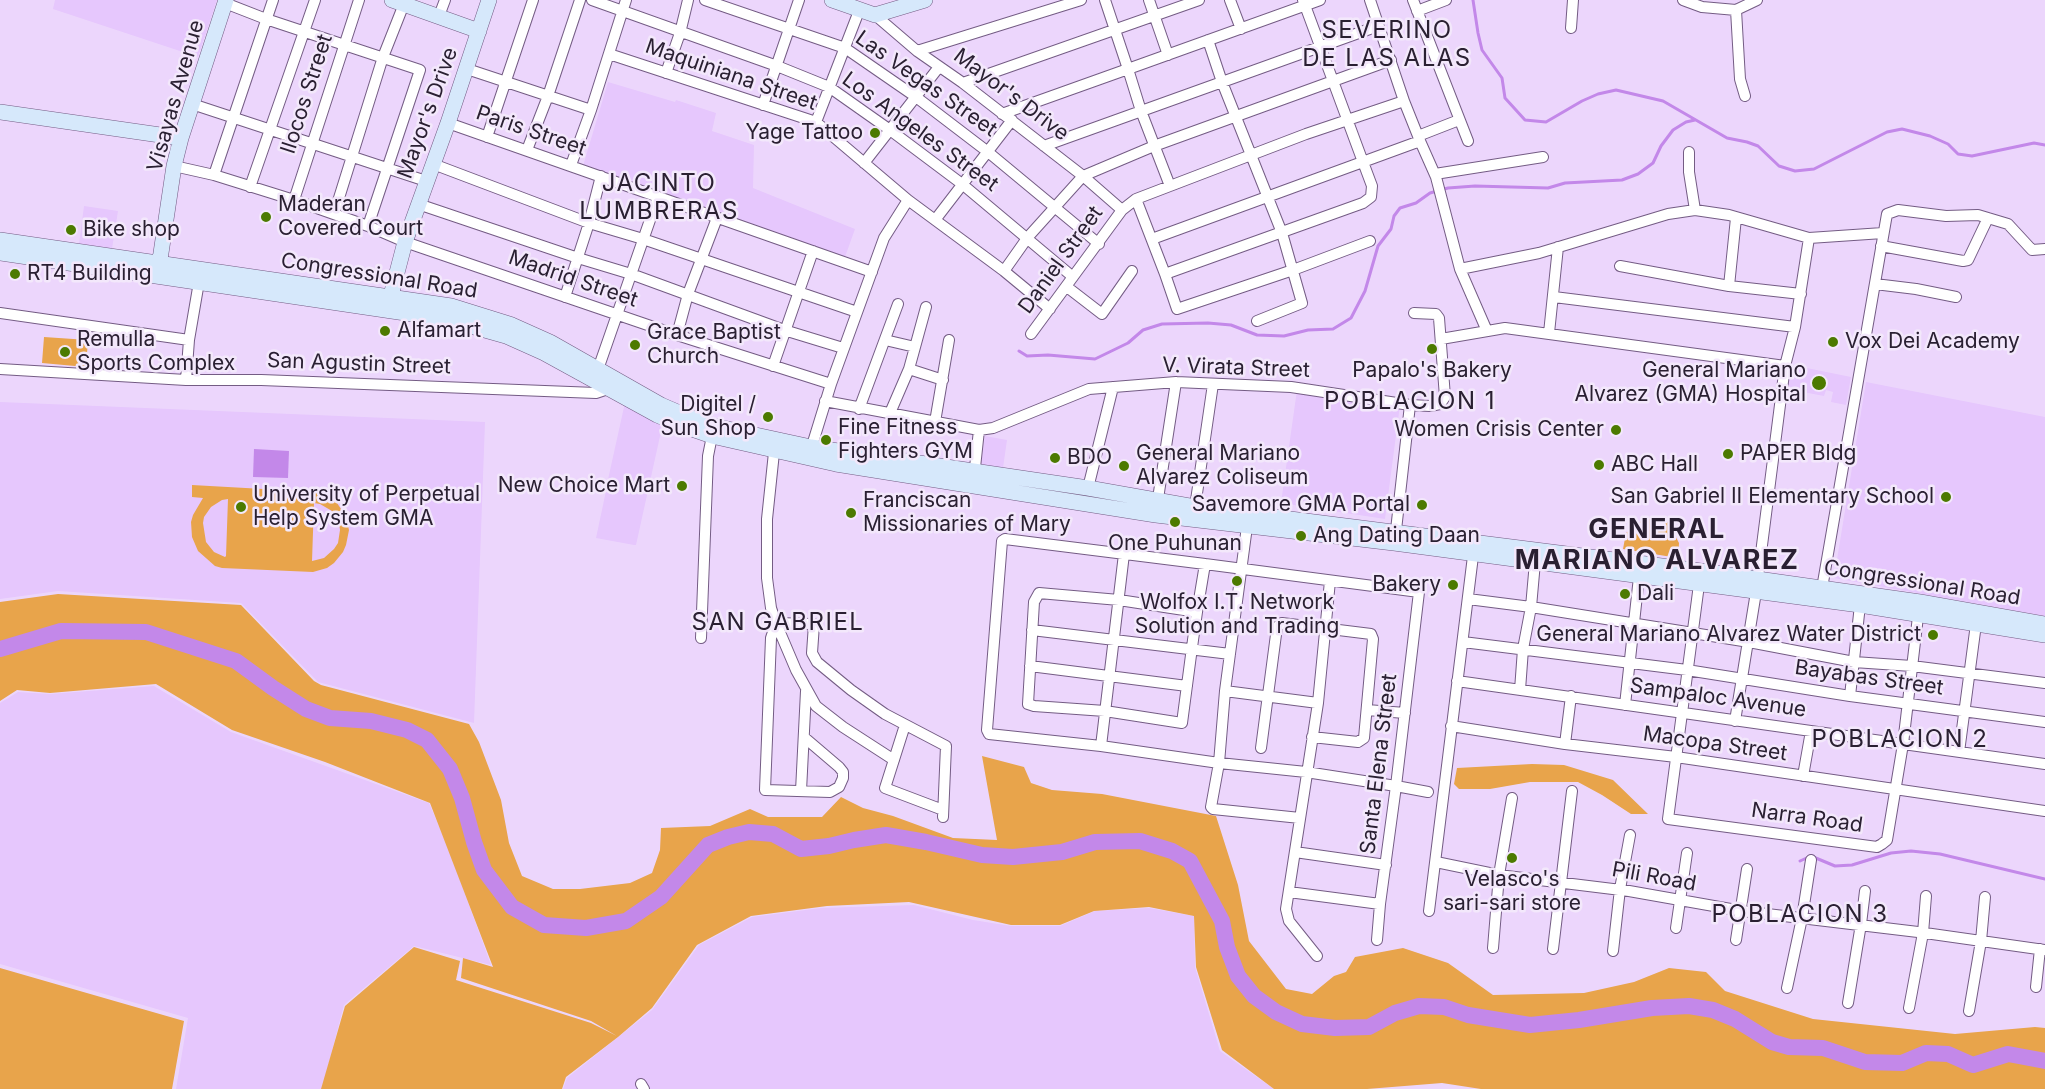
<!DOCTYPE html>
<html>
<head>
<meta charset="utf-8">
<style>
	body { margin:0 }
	canvas { display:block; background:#ecd6fc }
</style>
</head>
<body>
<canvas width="2045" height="1089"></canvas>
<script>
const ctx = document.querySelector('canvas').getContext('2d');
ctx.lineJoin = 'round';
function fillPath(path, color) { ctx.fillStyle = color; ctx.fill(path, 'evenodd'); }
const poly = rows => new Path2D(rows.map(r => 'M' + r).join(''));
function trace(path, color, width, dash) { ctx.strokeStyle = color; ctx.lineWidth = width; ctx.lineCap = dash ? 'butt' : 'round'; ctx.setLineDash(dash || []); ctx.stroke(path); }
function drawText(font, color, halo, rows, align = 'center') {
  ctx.font = font + ' Inter,sans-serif'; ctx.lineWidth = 5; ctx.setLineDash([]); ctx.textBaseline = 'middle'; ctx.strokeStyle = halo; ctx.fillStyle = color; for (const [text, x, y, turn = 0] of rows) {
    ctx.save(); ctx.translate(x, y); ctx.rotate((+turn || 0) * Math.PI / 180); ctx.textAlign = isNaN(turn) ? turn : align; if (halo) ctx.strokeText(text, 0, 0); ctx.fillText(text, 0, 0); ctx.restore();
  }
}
const built = poly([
	[55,0,217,0,198,57,53,9],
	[608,82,675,102,676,100,716,113,712,131,754,145,753,188,855,229,845,257,583,166],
	[84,206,118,211,112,249,79,244],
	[1792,365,1851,377,1846,405,1831,402,1833,392,1826,390,1824,396,1787,389],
	[1866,382,2045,417,2045,616,1834,578],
	[1297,390,1400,405,1385,519,1281,503],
	[626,398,664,418,636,545,634,545,596,538,606,491,612,492,614,486,607,484],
	[0,402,485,422,474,723,318,682,241,603,58,591,0,599],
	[985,436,1007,440,1003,468,981,465],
	[154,686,231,732,429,803,449,850,491,965,414,946,344,1005,322,1089,176,1089,188,1018,0,964,0,703,18,692,50,694],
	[914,905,973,920,1011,926,1060,926,1095,911,1149,908,1194,916,1195,967,1220,1051,1274,1089,563,1089,567,1078,652,1010,699,945,752,917,821,908]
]);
const green = poly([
	[44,337,88,340,86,367,42,363],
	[192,485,317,492,324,494,337,503,345,515,349,530,346,545,343,552,334,563,327,568,313,572,222,568,215,566,198,551,192,537,191,522,193,515,203,498,192,497],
	[228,499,226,556,225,557,214,552,206,542,203,523,204,517,211,507,222,500],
	[314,503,320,504,332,511,339,523,340,530,338,543,334,549,324,558,312,561],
	[1645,518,1668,522,1679,543,1678,558,1623,549,1626,533],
	[58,594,241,605,314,681,321,685,469,724,479,742,501,800,509,843,522,876,553,889,580,889,630,883,652,873,660,850,661,828,710,826,750,809,768,817,822,817,841,797,863,808,893,816,953,838,997,840,982,756,1024,767,1031,783,1052,790,1102,794,1216,816,1238,885,1249,941,1286,989,1312,994,1334,976,1346,972,1355,957,1403,948,1448,963,1493,995,1584,993,1634,982,1669,968,1706,972,1725,991,1813,1019,1955,1034,2035,1027,2045,1028,2045,1089,1481,1089,1442,1083,1367,1089,1274,1089,1222,1050,1196,967,1194,916,1149,907,1094,911,1060,925,1011,925,909,902,827,906,751,916,697,945,652,1008,618,1037,566,1077,562,1089,321,1089,345,1006,414,947,460,961,456,980,591,1023,617,1036,591,1021,461,978,463,958,493,967,430,803,325,762,232,730,156,684,50,693,17,690,0,701,0,602],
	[1532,764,1564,765,1613,780,1648,814,1631,814,1602,795,1578,782,1530,782,1490,789,1459,789,1454,784,1457,768],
	[0,968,184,1021,172,1089,0,1089]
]);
const water = poly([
	[254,449,289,451,288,478,253,477]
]);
const stream = poly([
	[1473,0,1478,33,1482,50,1502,78,1505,98,1525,120,1546,122,1582,101,1598,94,1616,90,1663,101,1727,138,1747,142,1758,146,1779,166,1795,171,1814,169,1887,132,1902,129,1930,136,1948,144,1958,154,1972,156,2034,143,2045,145],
	[1019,351,1027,356,1048,355,1095,359,1128,343,1143,330,1162,324,1208,323,1231,325,1257,335,1284,336,1308,330,1333,329,1351,318,1365,291,1378,246,1391,229,1394,216,1400,208,1416,203,1430,193,1448,188,1475,186,1548,188,1565,183,1622,180,1638,174,1653,163,1661,146,1673,130,1686,122,1695,120],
	[1800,861,1811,856,1835,866,1852,865,1891,853,1911,851,1940,854,2045,879]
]);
const river = poly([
	[0,649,61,631,146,632,236,661,273,688,306,709,330,718,371,721,407,730,427,740,450,769,462,798,474,842,484,870,512,907,544,925,586,928,626,921,661,897,708,845,728,837,749,832,773,834,801,849,829,846,854,840,886,835,926,842,982,855,1013,857,1062,852,1095,842,1140,841,1172,851,1190,861,1222,921,1227,947,1238,976,1254,996,1276,1012,1302,1024,1335,1028,1369,1027,1395,1013,1419,1006,1444,1007,1468,1015,1530,1025,1579,1020,1652,1008,1689,1006,1713,1010,1735,1019,1772,1042,1789,1047,1823,1048,1865,1062,1902,1063,1926,1053,1948,1054,1973,1065,2008,1054,2045,1061]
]);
const street = poly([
	[592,0,777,66,829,87,890,130,962,184,1073,277],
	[705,0,845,48,916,97,988,152,1099,244],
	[1149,0,1168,55],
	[1230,0,1241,29],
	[1370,0,1404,101,1420,141,1436,177,1460,269,1487,331],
	[1413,0,1468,141],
	[1683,0,1702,7,1736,10,1757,0],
	[225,3,266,19,420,70,368,226],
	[1736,10,1740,79,1745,96],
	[1417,11,1446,0],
	[875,15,917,51,963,83,1083,176,1122,210],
	[439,16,445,0],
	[1571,28,1573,0],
	[1208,40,1222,82,1282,233,1302,303,1257,321],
	[917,51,1081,0],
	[609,54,816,122,908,200,1004,271,1050,309],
	[467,69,591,110],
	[666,73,680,33,688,0],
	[963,83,1199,0],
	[192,104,426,181],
	[763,105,799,0],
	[1002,114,1128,69,1105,0],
	[816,122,859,11],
	[448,123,872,272],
	[1418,136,1459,120],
	[487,137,533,0],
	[1044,146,1378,26],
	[527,150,548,96,580,0],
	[1689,152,1689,172,1695,210],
	[864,163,939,67],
	[433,164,589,223,643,239,857,312],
	[571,165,591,110,626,0],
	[174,166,214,175,294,200,368,226,405,242,677,335,831,384],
	[1435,174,1543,157],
	[214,175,273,0],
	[1170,186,1141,111,1128,69,1320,0],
	[250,187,315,0],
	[1136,199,1165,274,1177,309,1293,270,1370,241],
	[294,200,359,0],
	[418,204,578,258,631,274,784,330,843,348],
	[334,214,383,57,404,4],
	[935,220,1012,120],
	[1152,239,1420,141],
	[1881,246,1963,261,1968,260,1988,218],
	[1620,266,1729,286,1801,294],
	[1460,269,1539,253,1668,214,1695,210,1729,215,1809,238,1883,233],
	[1004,271,1028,237,1083,176,1154,146,1391,60],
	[1165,274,1363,203,1371,197,1372,186,1363,162,1303,0],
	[1875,284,1916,289,1956,297],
	[1729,286,1736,218],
	[1067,287,1102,314,1132,271],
	[565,297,589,223,601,176],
	[1554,297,1795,327],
	[0,313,189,340],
	[1549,333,1558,247],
	[1031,334,1122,210,1136,199,1306,134,1404,101],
	[677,335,688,294,717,218],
	[1441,339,1505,328,1785,366],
	[885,340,915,347],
	[773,366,813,251],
	[0,369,186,380,261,380,596,393,608,389],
	[909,369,943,380],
	[596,375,658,197],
	[186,380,189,340,199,282],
	[825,401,979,430,993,428,1089,389,1176,382,1291,387,1410,405,1430,406,1440,404,1445,397,1439,318,1436,314,1414,313],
	[859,409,898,304],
	[890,413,909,369,926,307],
	[935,422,949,340],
	[775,443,767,519,767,578,771,608,776,623,796,670,816,706,843,727,894,760],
	[810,452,831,384,884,238,908,200],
	[974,477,979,430],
	[1088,488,1113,387],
	[1157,505,1176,382],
	[1195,507,1213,384],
	[1248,519,1225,691,1219,763,1211,807,1213,809,1300,818],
	[1395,539,1410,405],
	[1700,577,1668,819,1877,847,1882,844,1887,840,1903,744,1919,608],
	[1821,594,1887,214,1898,210,1946,216,1978,215,2008,224,2032,250,2045,249],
	[1468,599,1531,607,1749,642,1854,662,1912,666,2045,683],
	[1197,612,1119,600,1039,593,1034,602,1028,704,1034,706,1105,711,1182,723,1193,640,1197,612,1205,564],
	[1032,630,1230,654],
	[701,638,708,456,712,436],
	[1463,642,1687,670,1850,696,2045,722],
	[1030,666,1187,686],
	[1457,681,2045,764],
	[1520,690,1523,649,1531,607,1535,562],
	[1225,691,1318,703],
	[1850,696,1860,605],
	[1625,705,1639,577],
	[1367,710,1405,713],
	[1735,721,1756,592,1785,366,1795,327,1809,238],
	[905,725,885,788,943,810],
	[1451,726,1565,744,1676,757,2045,811],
	[805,738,839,767,843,772,843,778,839,787,830,792,765,790,771,638,776,623,814,624,812,653,817,662,851,690,885,714,946,746,943,817],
	[1565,744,1571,696],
	[1101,746,1124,554],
	[1261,748,1277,627,1282,623,1371,634,1373,639,1364,738,1358,742,1312,737],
	[1959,752,1976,624],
	[1803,776,1811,731],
	[801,791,806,691],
	[1295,852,1386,865],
	[1436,862,1499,875,1629,891,1742,911,1918,932,2045,950],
	[1289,892,1380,904],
	[1429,911,1474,548],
	[1676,928,1687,853],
	[1377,940,1380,904,1396,786,1419,592,1205,564,1005,539,1002,541,987,730,989,734,1101,746,1219,763,1306,772,1396,786,1428,792],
	[1736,940,1747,869],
	[1493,948,1499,875,1512,798],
	[1553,949,1572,791],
	[1613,951,1620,889,1630,835],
	[1317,956,1289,921,1286,909,1318,703,1330,581],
	[2036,987,2040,949],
	[1787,988,1802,918,1811,860],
	[1848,1003,1861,924,1865,891],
	[1909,1008,1923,933,1926,896],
	[1969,1011,1981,941,1985,897],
	[641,1084,644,1089]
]);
const secondary = poly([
	[392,0,479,31],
	[832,0,875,15,925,0],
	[0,112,181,138],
	[0,240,451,306,512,325,550,342,661,405,689,417,714,426,811,447,1088,488,1195,507,1701,571,1920,602,2045,624],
	[0,253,446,319,506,336,544,353,657,415,683,426,712,436,836,464,1156,515,1394,543,1860,605,2045,635],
	[158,273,174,166,181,138,226,0],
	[388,307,405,242,448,123,489,0]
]);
const markers = [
	[875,133,6,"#4c7a00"],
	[266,217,6,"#4c7a00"],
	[71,230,6,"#4c7a00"],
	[15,274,6,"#4c7a00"],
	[385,331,6,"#4c7a00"],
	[1833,342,6,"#4c7a00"],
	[635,345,6,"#4c7a00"],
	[1432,349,6,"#4c7a00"],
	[65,352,6,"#4c7a00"],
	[1819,383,8,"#4c7a00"],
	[768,417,6,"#4c7a00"],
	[1616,430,6,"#4c7a00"],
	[826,440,6,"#4c7a00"],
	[1728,454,6,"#4c7a00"],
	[1055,458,6,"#4c7a00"],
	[1599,465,6,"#4c7a00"],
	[1124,466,6,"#4c7a00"],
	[682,486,6,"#4c7a00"],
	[1946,497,6,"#4c7a00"],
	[1422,505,6,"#4c7a00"],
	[241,507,6,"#4c7a00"],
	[851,513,6,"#4c7a00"],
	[1175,522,6,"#4c7a00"],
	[1301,536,6,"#4c7a00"],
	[1237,581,6,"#4c7a00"],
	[1453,585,6,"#4c7a00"],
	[1625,594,6,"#4c7a00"],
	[1933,635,6,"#4c7a00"],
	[1512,858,6,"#4c7a00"]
];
const streetNames = [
	["Maquiniana Street",731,75,19],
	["Las Vegas Street",926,84,35],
	["Ilocos Street",307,94,-72],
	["Mayor's Drive",1011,95,37],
	["Visayas Avenue",176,96,-74],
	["Mayor's Drive",428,113,-70],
	["Paris Street",531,131,19],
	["Los Angeles Street",920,132,36],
	["Daniel Street",1061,260,-54],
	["Congressional Road",379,276,9],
	["Madrid Street",573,279,19],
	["San Agustin Street",359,364,2],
	["V. Virata Street",1236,368,2],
	["Congressional Road",1922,583,9],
	["Bayabas Street",1869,678,8],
	["Sampaloc Avenue",1718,698,8],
	["Macopa Street",1715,744,8],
	["Santa Elena Street",1379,764,-83],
	["Narra Road",1807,818,8],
	["Pili Road",1654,877,10]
];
const poiNames = [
	["Yage Tattoo",863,133,"right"],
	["Maderan",278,205],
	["Covered Court",278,229],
	["Bike shop",83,230],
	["RT4 Building",27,274],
	["Alfamart",397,331],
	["Grace Baptist",647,333],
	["Church",647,357],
	["Remulla",77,340],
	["Sports Complex",77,364],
	["Vox Dei Academy",1845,342],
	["Papalo's Bakery",1432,371,"center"],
	["General Mariano",1806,371,"right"],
	["Alvarez (GMA) Hospital",1806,395,"right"],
	["Digitel /",756,405,"right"],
	["Sun Shop",756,429,"right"],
	["Fine Fitness",838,428],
	["Fighters GYM",838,452],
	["Women Crisis Center",1604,430,"right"],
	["General Mariano",1136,454],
	["Alvarez Coliseum",1136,478],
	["PAPER Bldg",1740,454],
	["BDO",1067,458],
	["ABC Hall",1611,465],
	["New Choice Mart",670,486,"right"],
	["University of Perpetual",253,495],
	["Help System GMA",253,519],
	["San Gabriel II Elementary School",1934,497,"right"],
	["Franciscan",863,501],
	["Missionaries of Mary",863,525],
	["Savemore GMA Portal",1410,505,"right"],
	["Ang Dating Daan",1313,536],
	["One Puhunan",1175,544,"center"],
	["Bakery",1441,585,"right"],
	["Dali",1637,594],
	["Wolfox I.T. Network",1237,603,"center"],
	["Solution and Trading",1237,627,"center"],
	["General Mariano Alvarez Water District",1921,635,"right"],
	["Velasco's",1512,880,"center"],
	["sari-sari store",1512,904,"center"]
];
const quarterNames = [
	["SEVERINO",1387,31],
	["DE LAS ALAS",1387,59],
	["JACINTO",659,184],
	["LUMBRERAS",659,212],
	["POBLACION 1",1410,402],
	["SAN GABRIEL",778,623],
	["POBLACION 2",1900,740],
	["POBLACION 3",1800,915]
];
const districtNames = [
	["GENERAL",1657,530],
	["MARIANO ALVAREZ",1657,561]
];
fillPath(built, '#e6c7fd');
fillPath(green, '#e8a44b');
fillPath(water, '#c388e9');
trace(stream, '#c388e9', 3);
trace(river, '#c388e9', 16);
trace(street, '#745c84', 12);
trace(secondary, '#745c84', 16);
trace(street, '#fff', 10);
trace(secondary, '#d6e8fb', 15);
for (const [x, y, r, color] of markers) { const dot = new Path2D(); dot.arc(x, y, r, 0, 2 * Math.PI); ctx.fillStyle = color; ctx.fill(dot); trace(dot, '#f3e8fb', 2); }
drawText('21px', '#2a2032', '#f3e8fb', streetNames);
drawText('21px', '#2a2032', '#f3e8fb', poiNames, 'left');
ctx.letterSpacing = '1.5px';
drawText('24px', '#2a2032', '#f3e8fb', quarterNames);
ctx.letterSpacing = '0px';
ctx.letterSpacing = '1.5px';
drawText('bold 27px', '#2a2032', '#f3e8fb', districtNames);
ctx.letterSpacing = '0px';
</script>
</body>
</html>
